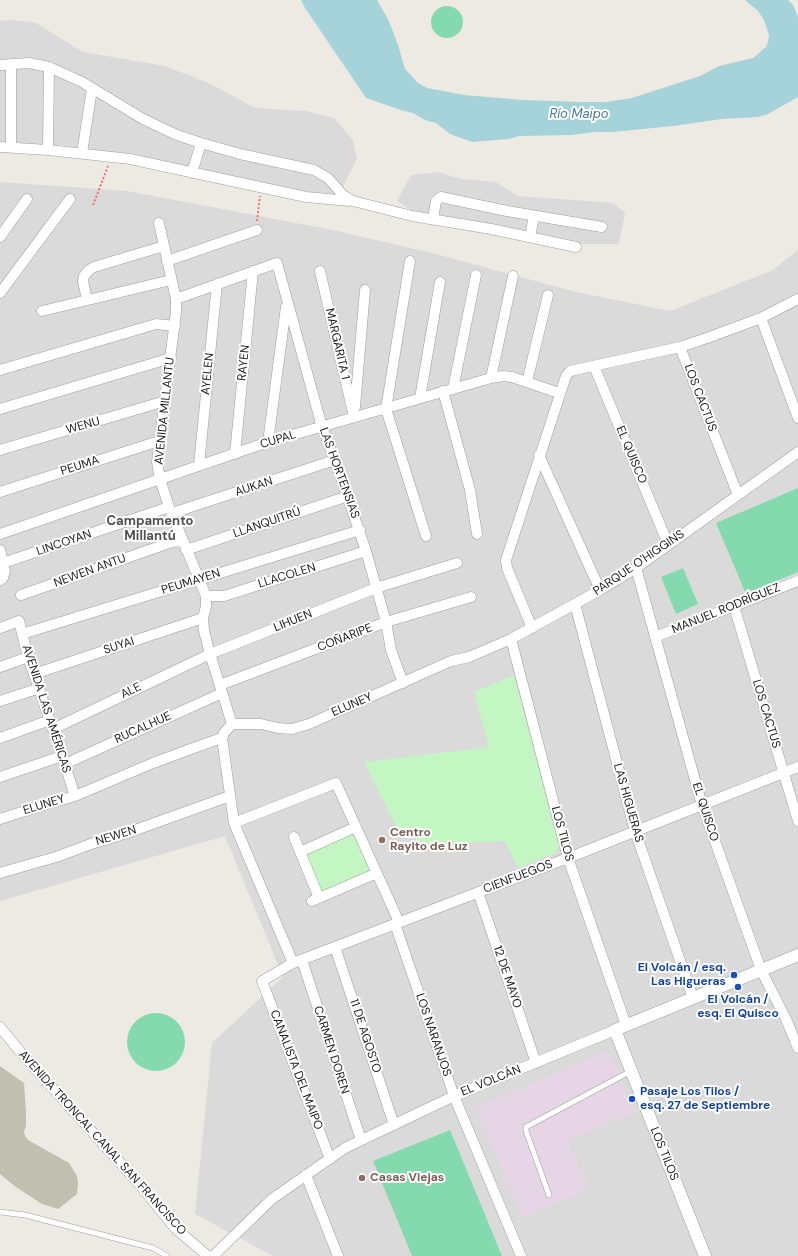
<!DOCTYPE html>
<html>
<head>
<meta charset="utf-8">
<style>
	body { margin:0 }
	canvas { display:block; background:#ede9e3 }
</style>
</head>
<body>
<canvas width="798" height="1256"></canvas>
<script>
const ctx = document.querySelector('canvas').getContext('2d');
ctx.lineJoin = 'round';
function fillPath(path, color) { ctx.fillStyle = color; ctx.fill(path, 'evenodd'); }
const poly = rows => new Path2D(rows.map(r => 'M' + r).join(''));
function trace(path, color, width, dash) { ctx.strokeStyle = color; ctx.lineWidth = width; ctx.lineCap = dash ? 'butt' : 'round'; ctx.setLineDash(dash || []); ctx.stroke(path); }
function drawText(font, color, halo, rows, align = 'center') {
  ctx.font = font + ' "DM Sans",sans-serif'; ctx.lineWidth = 4; ctx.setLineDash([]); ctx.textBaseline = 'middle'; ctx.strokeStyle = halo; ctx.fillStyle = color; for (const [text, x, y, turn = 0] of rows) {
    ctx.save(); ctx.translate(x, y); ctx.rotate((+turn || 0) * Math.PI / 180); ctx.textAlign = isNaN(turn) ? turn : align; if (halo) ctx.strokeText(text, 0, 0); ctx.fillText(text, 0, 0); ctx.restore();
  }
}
const residential = poly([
	[9,20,34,22,83,52,165,66,211,84,255,108,306,111,334,118,353,140,357,159,340,192,316,199,137,156,60,145,0,145,0,21],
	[438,172,461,179,496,182,518,196,613,203,625,213,619,244,577,244,420,216,397,201,411,175],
	[0,182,127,191,333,230,432,253,576,292,670,311,773,270,798,250,798,1256,273,1256,195,1214,212,1043,283,977,225,836,0,901]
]);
const industrial = poly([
	[608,1051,635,1112,568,1141,589,1189,523,1218,475,1108]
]);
const construction = poly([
	[0,1066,24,1083,26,1112,26,1126,24,1131,25,1136,28,1140,69,1163,77,1176,78,1183,77,1194,58,1209,42,1204,16,1187,0,1174]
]);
const park = poly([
	[514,675,559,847,555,853,518,868,505,841,448,843,423,843,398,830,364,762,489,747,474,692],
	[352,834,370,871,322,891,306,854]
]);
const pitch = poly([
	'431 22a16 16 0 1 1 32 0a16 16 0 1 1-32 0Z',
	[798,488,798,572,746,594,716,523],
	[683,568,698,604,676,614,661,577],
	'127 1042a29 29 0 1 1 58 0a29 29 0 1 1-58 0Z',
	[450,1130,502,1256,412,1256,373,1161]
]);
const water = poly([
	[301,0,377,0,389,21,398,45,405,69,418,83,427,88,464,95,523,100,581,102,606,102,632,98,700,76,719,66,753,58,766,47,768,42,769,35,764,20,758,11,745,0,788,0,793,5,798,17,798,97,768,114,758,117,722,119,673,126,613,132,595,132,571,135,519,136,509,139,472,142,450,134,436,123,425,120,413,113,401,110,366,98,305,8]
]);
const path = poly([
	[93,205,108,166],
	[257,221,260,196]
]);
const service = poly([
	[549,1195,526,1131,526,1127,631,1071],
	[0,1212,25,1215,153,1248,167,1256]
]);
const minor = poly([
	[11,64,11,147],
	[0,65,29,63,49,67,82,82,143,119,177,135,201,143,240,154,314,170,328,178,343,195,353,201,412,216,491,229,576,247],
	[0,147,48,150,130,159,306,197,349,201],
	[48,150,49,67],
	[82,153,92,89],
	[192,173,201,143],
	[433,219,436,201,441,197,507,211,602,227],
	[159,223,176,299,176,312,157,462,160,479,169,507,206,596,206,606,203,618,204,631,210,654,232,724,224,733,222,738,234,823,293,963],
	[0,237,27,199],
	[530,237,534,216],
	[167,261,257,230],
	[410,261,386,409,426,536],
	[320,271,354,417],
	[0,293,70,199],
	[176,299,277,263,322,427,335,460,366,551,386,622,391,650,403,683],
	[87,300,83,281,84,276,89,270,94,267,164,246],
	[42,311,171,280],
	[761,318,798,418],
	[680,347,738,495],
	[594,366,668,544],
	[0,370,156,324,175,326],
	[491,378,513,276],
	[527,382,548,295],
	[453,389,476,275],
	[443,391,470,490,477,534],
	[420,398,440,282],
	[355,407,365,290],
	[0,409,171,358],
	[268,442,286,307],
	[0,450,165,401],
	[235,454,253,271],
	[539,455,600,590],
	[199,465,217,284],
	[0,492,159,441],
	[172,513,335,460],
	[0,534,268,442,491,378,503,376,512,377,559,393],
	[0,550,5,571,3,578,0,580],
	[186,550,348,496],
	[3,563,169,507],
	[636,568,702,805,761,970,786,1019,798,1048],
	[21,595,172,542,182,541],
	[206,596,224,596,366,551],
	[575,604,635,831,693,998],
	[734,606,798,821],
	[0,628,19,621,28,657,62,756,75,796],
	[532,628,507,568,506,560,566,376,570,371,680,347,707,338,761,318,798,299],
	[22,634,360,530],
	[655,637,798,581],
	[511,639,568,858,626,1025],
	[0,667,28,657],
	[34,674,203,618],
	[220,685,386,622,471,597],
	[0,701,40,688],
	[232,724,261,724,278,728,292,729,309,724,451,661,469,657,511,639,600,590,636,568,798,452],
	[53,729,210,654,376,588,457,563],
	[0,738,50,720],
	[65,764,222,693],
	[0,777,62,756],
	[0,819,50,803,75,796,153,763,199,746,222,738],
	[234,823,336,783,399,922],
	[294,837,319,898],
	[300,852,356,827],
	[0,873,56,857,91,844,127,833,230,796],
	[478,892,536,1063],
	[312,901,377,873],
	[395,924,454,1096,521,1256],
	[335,947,394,1125],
	[302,960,361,1140],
	[0,1027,23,1055,141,1186,175,1228,208,1256],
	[330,1159,262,981,293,963,568,858,798,767],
	[306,1175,338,1256],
	[213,1256,272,1199,345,1148,454,1096,615,1030]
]);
const tertiary = poly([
	[705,1256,615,1030,798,955]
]);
const markers = [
	[382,840,4,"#8d6e63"],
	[734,975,4,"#1a4fb4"],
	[738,987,4,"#1a4fb4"],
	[632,1099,4,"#1a4fb4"],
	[362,1178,4,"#8d6e63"]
];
const streetNames = [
	["MARGARITA 1",337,344,77],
	["RAYEN",244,363,-84],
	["AYELEN",208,374,-84],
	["LOS CACTUS",700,398,69],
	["AVENIDA MILLANTU",165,411,-84],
	["WENU",83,426,-16],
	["CUPAL",278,440,-17],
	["EL QUISCO",631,455,67],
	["PEUMA",80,466,-18],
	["LAS HORTENSIAS",339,473,70],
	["AUKAN",254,487,-18],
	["LLANQUITRÚ",267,523,-19],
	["LINCOYAN",64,543,-19],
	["PARQUE O'HIGGINS",639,563,-34],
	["NEWEN ANTU",90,571,-20],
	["LLACOLEN",287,576,-17],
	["PEUMAYEN",191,582,-17],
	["MANUEL RODRÍGUEZ",726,609,-22],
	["LIHUEN",293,621,-22],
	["COÑARIPE",345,638,-21],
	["SUYAI",119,646,-18],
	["ALE",131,691,-26],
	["ELUNEY",352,705,-23],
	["AVENIDA LAS AMÉRICAS",46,709,72],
	["LOS CACTUS",766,714,73],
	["RUCALHUE",143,728,-24],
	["LAS HIGUERAS",628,803,74],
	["ELUNEY",44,805,-17],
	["EL QUISCO",705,812,72],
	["LOS TILOS",562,834,75],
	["NEWEN",116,836,-17],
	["CIENFUEGOS",518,877,-21],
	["12 DE MAYO",507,977,71],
	["LOS NARANJOS",433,1035,71],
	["11 DE AGOSTO",365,1036,72],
	["CARMEN DOREN",331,1050,72],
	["CANALISTA DEL MAIPO",296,1070,69],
	["EL VOLCÁN",491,1081,-22],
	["AVENIDA TRONCAL CANAL SAN FRANCISCO",102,1143,48],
	["LOS TILOS",664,1154,68]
];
const educationNames = [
	["Centro",390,833],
	["Rayito de Luz",390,847],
	["Casas Viejas",370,1178]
];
const transitNames = [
	["El Volcán / esq.",726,968],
	["Las Higueras",726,982],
	["El Volcán /",738,1000,"center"],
	["esq. El Quisco",738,1014,"center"],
	["Pasaje Los Tilos /",640,1092,"left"],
	["esq. 27 de Septiembre",640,1106,"left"]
];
const waterNames = [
	["Río Maipo",579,115]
];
const neighbourhoodNames = [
	["Campamento",150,522],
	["Millantú",150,537]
];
fillPath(residential, '#dbdada');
fillPath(industrial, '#e6d5e5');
fillPath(construction, '#c1bfaf');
fillPath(park, '#c3f6c2');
fillPath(pitch, '#85d9af');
fillPath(water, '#a6d3d9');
trace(service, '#9e9e9e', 6);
trace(minor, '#9e9e9e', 11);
trace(tertiary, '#9e9e9e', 13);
trace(path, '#f17071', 2, [2, 2]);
trace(service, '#fff', 5);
trace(minor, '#fff', 10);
trace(tertiary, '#fff', 12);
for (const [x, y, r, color] of markers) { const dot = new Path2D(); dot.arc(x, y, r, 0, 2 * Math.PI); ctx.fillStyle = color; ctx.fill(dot); trace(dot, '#fff', 1.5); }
drawText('12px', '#1d1d1d', '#fff', streetNames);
drawText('bold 12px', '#785e54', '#fff', educationNames, 'left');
drawText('bold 12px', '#164399', '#fff', transitNames, 'right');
drawText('italic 13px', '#497998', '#fff', waterNames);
drawText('bold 13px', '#505050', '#fff', neighbourhoodNames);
</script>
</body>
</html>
